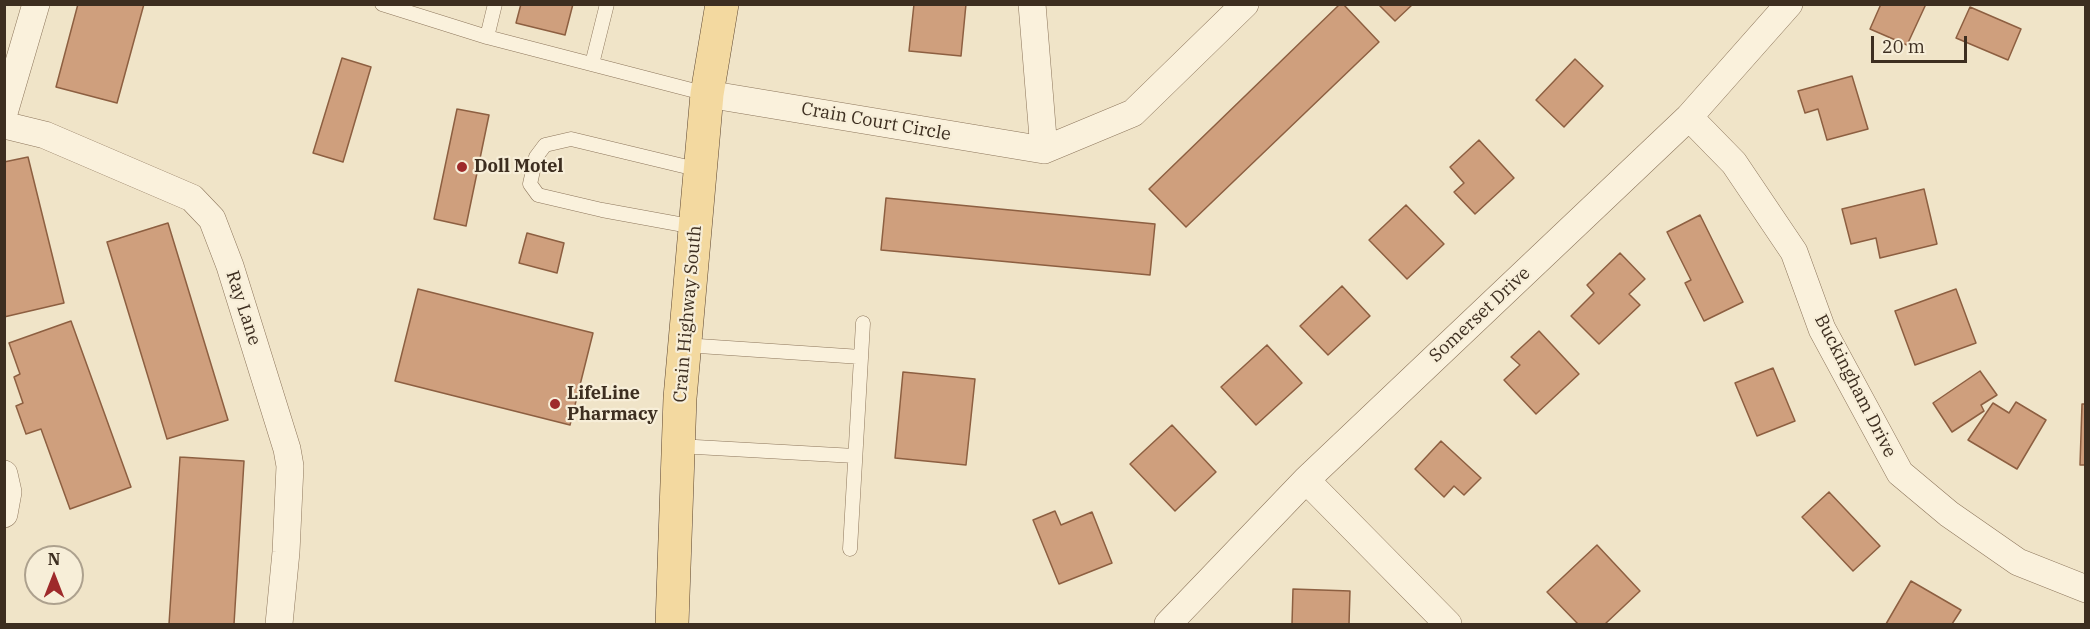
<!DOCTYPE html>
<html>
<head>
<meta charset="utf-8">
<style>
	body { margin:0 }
	#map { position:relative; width:2090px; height:629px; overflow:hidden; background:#f0e4c8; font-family:"IBM Plex Serif",serif }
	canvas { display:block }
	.frame { position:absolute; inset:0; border:6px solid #3d2e20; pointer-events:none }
	.north { position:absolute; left:24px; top:545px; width:60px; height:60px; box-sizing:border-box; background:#f7eed8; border:2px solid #ada18e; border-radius:50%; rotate:0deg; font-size:16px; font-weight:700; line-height:24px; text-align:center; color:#3d2e20 }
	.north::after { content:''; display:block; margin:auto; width:21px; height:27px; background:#9e2a2b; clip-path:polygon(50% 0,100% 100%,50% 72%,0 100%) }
	.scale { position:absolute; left:1871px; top:36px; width:96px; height:27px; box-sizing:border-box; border:3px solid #3d2e20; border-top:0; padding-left:8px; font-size:18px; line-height:21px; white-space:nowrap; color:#3d2e20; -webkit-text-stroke:4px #f7eed8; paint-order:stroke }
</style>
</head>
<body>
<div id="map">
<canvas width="2090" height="629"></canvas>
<div class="frame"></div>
<div class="north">N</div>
<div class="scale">20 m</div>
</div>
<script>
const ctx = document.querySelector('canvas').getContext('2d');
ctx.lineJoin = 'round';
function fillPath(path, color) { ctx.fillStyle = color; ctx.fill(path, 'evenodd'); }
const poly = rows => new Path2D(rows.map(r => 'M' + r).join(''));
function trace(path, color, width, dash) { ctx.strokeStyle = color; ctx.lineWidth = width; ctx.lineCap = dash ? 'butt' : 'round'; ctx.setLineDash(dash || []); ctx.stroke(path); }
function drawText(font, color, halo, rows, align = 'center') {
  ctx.font = font + ' "IBM Plex Serif",serif'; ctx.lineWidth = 4.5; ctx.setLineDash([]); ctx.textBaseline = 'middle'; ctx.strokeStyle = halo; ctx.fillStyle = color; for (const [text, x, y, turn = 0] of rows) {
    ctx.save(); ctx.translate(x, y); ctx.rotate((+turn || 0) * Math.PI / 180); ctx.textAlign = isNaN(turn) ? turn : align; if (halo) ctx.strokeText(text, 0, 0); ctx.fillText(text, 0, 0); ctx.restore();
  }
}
const building = poly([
	[78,4,144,4,117,103,56,87,78,4],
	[521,4,573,4,565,35,516,23,521,4],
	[914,4,966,4,961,56,909,51,914,4],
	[1340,4,1343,4,1379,42,1186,227,1149,189,1340,4],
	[1378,4,1413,4,1395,21,1378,4],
	[1881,4,1926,4,1907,45,1870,29,1881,4],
	[1970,7,2021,29,2008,60,1956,38,1970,7],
	[342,58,371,67,343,162,313,153,342,58],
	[1575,59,1603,86,1564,127,1536,100,1575,59],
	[1852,76,1868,129,1827,140,1818,109,1805,113,1798,91,1852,76],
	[457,109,489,115,466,226,434,219,457,109],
	[1479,140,1514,178,1475,214,1454,192,1464,183,1450,167,1479,140],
	[28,157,64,303,4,317,4,162,28,157],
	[1924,189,1937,244,1880,258,1876,238,1851,244,1842,209,1924,189],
	[886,198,1155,224,1150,275,881,250,886,198],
	[1406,205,1444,244,1407,279,1369,240,1406,205],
	[1700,215,1743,302,1704,321,1685,283,1691,280,1667,232,1700,215],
	[168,223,228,420,167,439,107,242,168,223],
	[527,233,564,243,557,273,519,263,527,233],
	[1620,253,1645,279,1629,294,1640,305,1599,344,1571,316,1594,293,1587,285,1620,253],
	[1342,286,1370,316,1328,355,1300,326,1342,286],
	[418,289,593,333,570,425,395,381,418,289],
	[1956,289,1976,343,1915,365,1895,311,1956,289],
	[71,321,131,487,70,509,41,429,26,434,16,406,23,403,14,377,20,374,9,343,71,321],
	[1539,331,1579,374,1536,414,1504,380,1520,365,1511,357,1539,331],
	[1267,345,1302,383,1256,425,1221,387,1267,345],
	[1773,368,1795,421,1757,436,1735,383,1773,368],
	[1980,371,1997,395,1981,405,1984,411,1952,432,1933,403,1980,371],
	[903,372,975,379,966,465,895,458,903,372],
	[2016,402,2046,420,2017,469,1968,440,1993,403,2009,413,2016,402],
	[2082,404,2086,404,2086,465,2080,465,2082,404],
	[1172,425,1216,472,1175,511,1130,464,1172,425],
	[1441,441,1481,478,1464,495,1454,486,1444,497,1415,469,1441,441],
	[180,457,244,461,234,624,169,624,180,457],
	[1829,492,1880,546,1853,571,1802,517,1829,492],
	[1055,511,1061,525,1092,512,1112,563,1059,584,1033,520,1055,511],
	[1597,545,1640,591,1605,624,1578,624,1547,592,1597,545],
	[1911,581,1961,610,1952,624,1886,624,1911,581],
	[1293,589,1350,591,1349,624,1292,624,1293,589]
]);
const lane = poly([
	[382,4,487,37],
	[495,4,487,37,707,94],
	[592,64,607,4],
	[695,227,602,210,538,195,530,184,536,157,545,145,571,139,700,170],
	[684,345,861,357],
	[678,446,855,456],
	[850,549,863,323]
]);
const street = poly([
	[1032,4,1044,150,1133,113,1245,4],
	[707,94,1044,150],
	[4,113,36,4],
	[1689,117,1734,163,1794,252,1822,329,1900,473,1949,514,2018,562,2086,589],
	[4,125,45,135,192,198,212,219,230,266,287,449,290,466,286,552,279,624],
	[4,474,8,492,4,514],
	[1306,480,1448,624],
	[1168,624,1306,480,1689,117,1789,4]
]);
const primary = poly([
	[672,624,680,398,707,94,722,4]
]);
const markers = [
	[462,167,6,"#9e2a2b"],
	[555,404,6,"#9e2a2b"]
];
const streetNames = [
	["Crain Court Circle",876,122,10],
	["Ray Lane",243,308,72],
	["Crain Highway South",688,314,-85],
	["Somerset Drive",1480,315,-43],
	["Buckingham Drive",1855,386,63]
];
const poiNames = [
	["Doll Motel",474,167],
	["LifeLine",567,394],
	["Pharmacy",567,415]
];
fillPath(building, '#cf9f7d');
trace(building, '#8d5f41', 1.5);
trace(lane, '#8d765c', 15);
trace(street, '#8d765c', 28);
trace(primary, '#5b4430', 34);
trace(lane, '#faf1dc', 14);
trace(street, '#faf1dc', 27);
trace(primary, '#f3d9a0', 33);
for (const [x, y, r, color] of markers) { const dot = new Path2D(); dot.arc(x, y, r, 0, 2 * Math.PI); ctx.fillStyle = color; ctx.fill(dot); trace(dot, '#f7eed8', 2); }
drawText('18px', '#3d2e20', '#f7eed8', streetNames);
drawText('bold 18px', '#3d2e20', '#f7eed8', poiNames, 'left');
</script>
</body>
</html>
